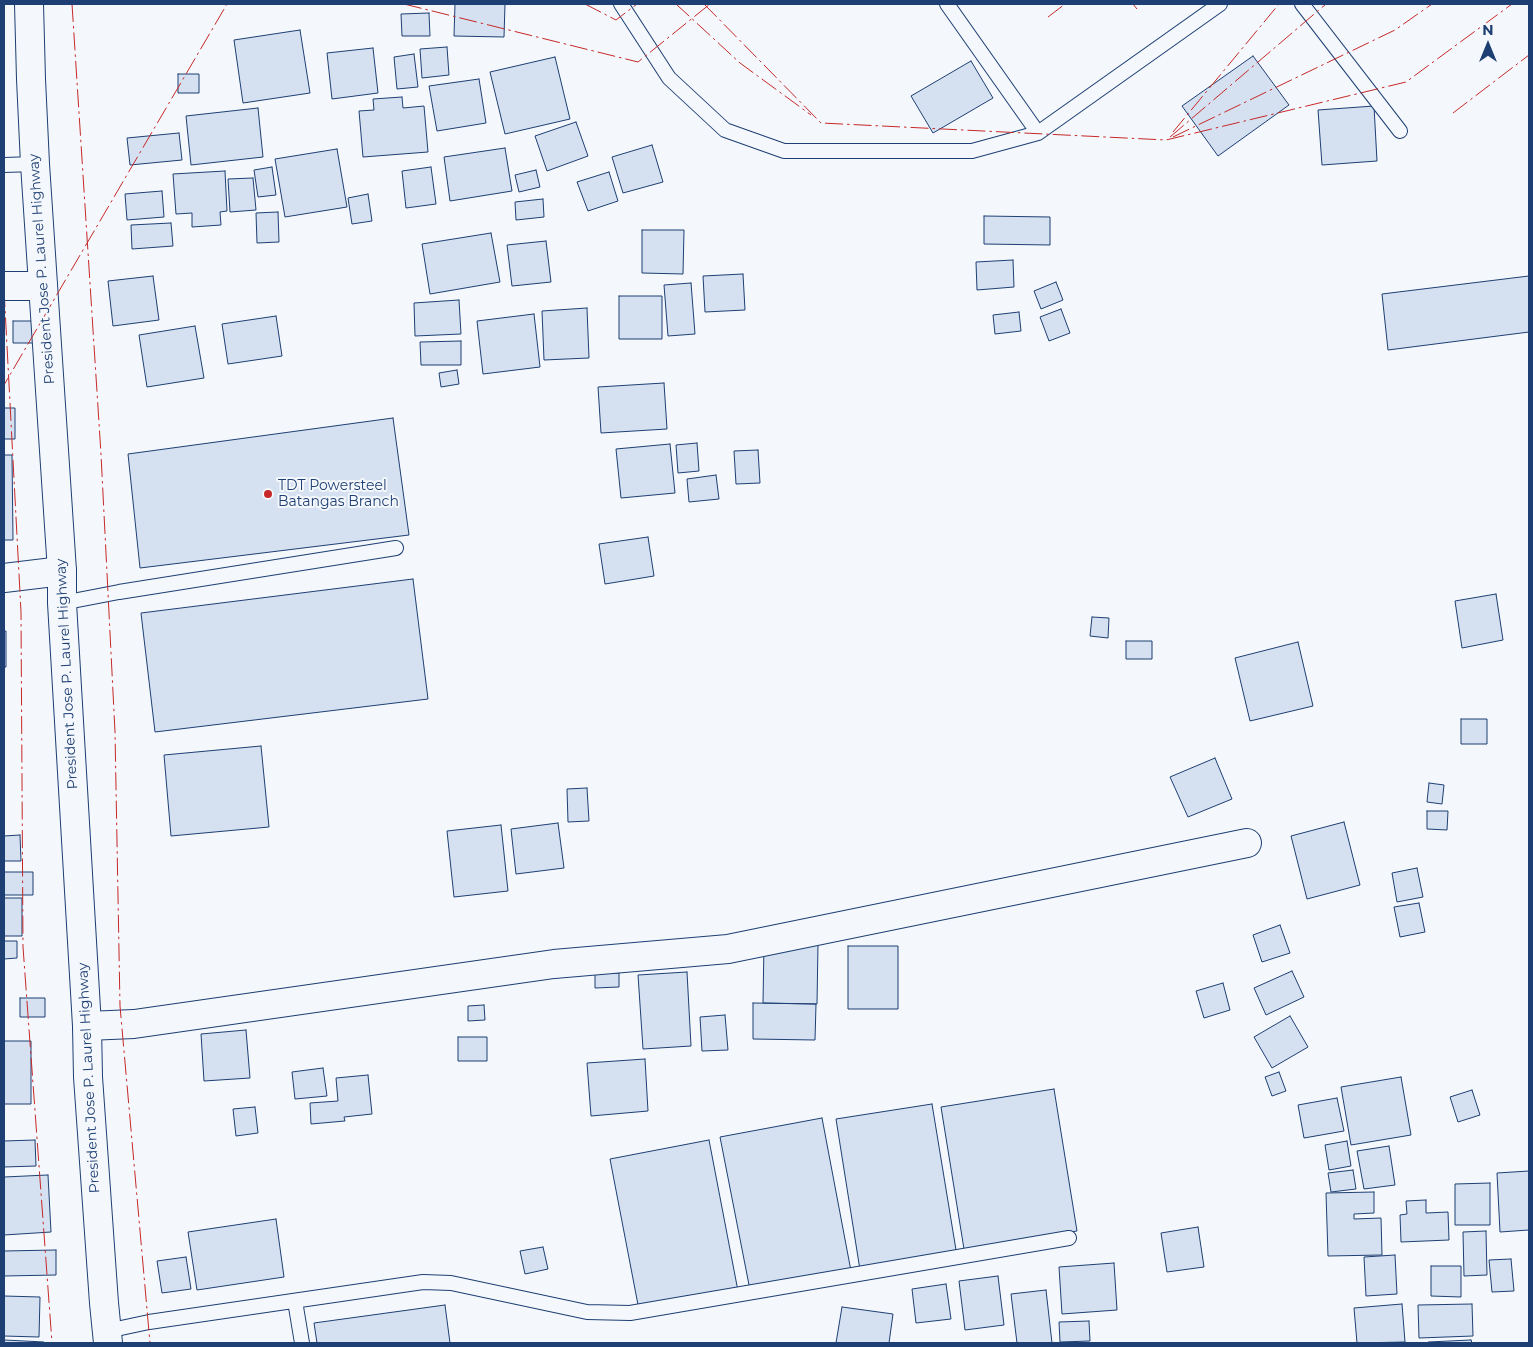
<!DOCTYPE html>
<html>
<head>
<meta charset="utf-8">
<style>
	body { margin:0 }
	#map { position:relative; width:1533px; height:1347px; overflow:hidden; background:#f4f7fb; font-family:Montserrat,sans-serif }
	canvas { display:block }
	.frame { position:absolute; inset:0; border:5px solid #1d3f73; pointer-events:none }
	.north { position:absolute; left:1463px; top:20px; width:50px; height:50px; -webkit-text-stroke:4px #f4f7fb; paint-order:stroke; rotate:0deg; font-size:14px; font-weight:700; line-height:20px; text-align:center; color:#1d3f73 }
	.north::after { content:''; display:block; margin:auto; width:18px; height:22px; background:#1d3f73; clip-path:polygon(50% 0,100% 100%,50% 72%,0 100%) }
</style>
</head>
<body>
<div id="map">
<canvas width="1533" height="1347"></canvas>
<div class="frame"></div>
<div class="north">N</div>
</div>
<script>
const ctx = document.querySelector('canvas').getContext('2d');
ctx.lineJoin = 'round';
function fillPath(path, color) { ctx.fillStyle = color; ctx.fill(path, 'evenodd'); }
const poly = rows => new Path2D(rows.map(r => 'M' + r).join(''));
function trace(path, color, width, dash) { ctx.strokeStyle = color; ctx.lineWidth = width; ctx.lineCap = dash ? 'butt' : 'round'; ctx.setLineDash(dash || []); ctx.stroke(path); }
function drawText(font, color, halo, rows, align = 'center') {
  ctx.font = font + ' Montserrat,sans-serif'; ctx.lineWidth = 4; ctx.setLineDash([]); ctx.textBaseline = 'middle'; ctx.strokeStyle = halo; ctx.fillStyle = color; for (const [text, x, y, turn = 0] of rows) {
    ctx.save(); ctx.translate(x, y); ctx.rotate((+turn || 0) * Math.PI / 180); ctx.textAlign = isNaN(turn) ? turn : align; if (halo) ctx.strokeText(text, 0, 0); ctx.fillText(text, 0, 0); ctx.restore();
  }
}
const building = poly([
	[455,4,505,4,504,37,454,36,455,4],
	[429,13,430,36,402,36,401,14,429,13],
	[300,30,310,93,243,103,234,40,300,30],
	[447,47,449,75,422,78,420,49,447,47],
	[373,48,378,93,332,99,327,53,373,48],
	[414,54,418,87,397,89,394,57,414,54],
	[1253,56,1289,105,1218,156,1182,106,1253,56],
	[555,57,570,119,505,134,490,72,555,57],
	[971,61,993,98,933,133,911,96,971,61],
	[178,74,199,74,199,93,178,93,178,74],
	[479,79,486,123,437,131,429,86,479,79],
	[402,97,403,108,424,106,428,152,363,157,359,111,374,110,373,99,402,97],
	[1374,106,1377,161,1322,165,1318,110,1374,106],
	[258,108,263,157,191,165,186,116,258,108],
	[576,122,588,156,547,171,535,136,576,122],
	[179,133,182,160,130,165,127,138,179,133],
	[652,145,663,182,623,193,612,157,652,145],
	[505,148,512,191,450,201,444,157,505,148],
	[337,149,347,207,285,217,275,159,337,149],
	[272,167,276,195,258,197,254,170,272,167],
	[431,167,436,204,406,208,402,171,431,167],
	[536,170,540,187,519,192,515,175,536,170],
	[225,171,227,211,220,212,221,225,192,227,192,213,176,214,173,174,225,171],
	[609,172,618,201,588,211,577,182,609,172],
	[253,178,256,210,230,212,228,179,253,178],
	[162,191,164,217,127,220,125,194,162,191],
	[368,194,372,221,352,224,348,198,368,194],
	[543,199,544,217,516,220,515,202,543,199],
	[278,212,279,242,257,243,256,213,278,212],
	[984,216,1050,217,1050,245,984,244,984,216],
	[171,223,173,246,132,249,131,225,171,223],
	[642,230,684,230,683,274,642,273,642,230],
	[491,233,500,282,430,294,422,244,491,233],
	[546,241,551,282,512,286,507,245,546,241],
	[1013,260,1014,287,977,290,976,262,1013,260],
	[743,274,745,310,705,312,703,276,743,274],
	[153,276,159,320,113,326,108,281,153,276],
	[1529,276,1529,332,1388,350,1382,294,1529,276],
	[1056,282,1063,300,1041,309,1034,291,1056,282],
	[691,283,695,334,668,336,664,285,691,283],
	[619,296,662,296,662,339,619,339,619,296],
	[459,300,461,334,415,336,414,303,459,300],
	[587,308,589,358,544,360,542,311,587,308],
	[1061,309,1070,333,1049,341,1040,317,1061,309],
	[1019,312,1021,331,995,334,993,315,1019,312],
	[534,314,540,367,483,374,477,321,534,314],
	[276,316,282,356,228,364,222,324,276,316],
	[13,321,36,321,36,343,13,343,13,321],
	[195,326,204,378,147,387,139,335,195,326],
	[461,341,461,365,421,365,420,342,461,341],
	[457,370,459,384,441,387,439,373,457,370],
	[664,383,667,429,601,433,598,387,664,383],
	[4,408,15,408,15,439,4,439,4,408],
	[393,418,409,535,140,568,128,454,393,418],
	[697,443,699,471,678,473,676,445,697,443],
	[670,444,675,493,621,498,616,449,670,444],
	[758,450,760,483,736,484,734,451,758,450],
	[4,455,12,455,13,540,4,540,4,455],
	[716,475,719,499,689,502,687,479,716,475],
	[648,537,654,576,605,584,599,544,648,537],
	[413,579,428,699,155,732,141,613,413,579],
	[1496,594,1503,640,1462,648,1455,601,1496,594],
	[1092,617,1109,618,1108,638,1090,636,1092,617],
	[4,631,6,631,6,667,4,667,4,631],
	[1126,641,1152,641,1152,659,1126,659,1126,641],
	[1298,642,1313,706,1250,721,1235,658,1298,642],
	[1461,719,1487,719,1487,744,1461,744,1461,719],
	[261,746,269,827,171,836,164,755,261,746],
	[1215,758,1232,799,1188,817,1170,777,1215,758],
	[1429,783,1444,785,1442,804,1427,802,1429,783],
	[587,788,589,821,568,822,567,789,587,788],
	[1427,811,1448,811,1447,830,1427,829,1427,811],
	[1344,822,1360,885,1307,899,1291,836,1344,822],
	[558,823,564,868,516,874,511,829,558,823],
	[501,825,508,891,454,897,447,831,501,825],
	[20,835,21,861,4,861,4,836,20,835],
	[1417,868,1423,897,1397,902,1392,873,1417,868],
	[4,872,33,872,33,895,4,895,4,872],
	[4,898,22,898,22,936,4,936,4,898],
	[1419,903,1425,932,1400,937,1394,907,1419,903],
	[1280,925,1290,953,1262,962,1253,935,1280,925],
	[4,941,17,941,17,958,4,959,4,941],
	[764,943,818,944,817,1004,763,1003,764,943],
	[848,946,898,946,898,1009,848,1009,848,946],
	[1292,971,1304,997,1266,1015,1254,988,1292,971],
	[687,972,691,1046,643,1049,638,975,687,972],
	[619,973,619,987,595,988,595,974,619,973],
	[1223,983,1230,1010,1204,1018,1196,991,1223,983],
	[20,998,45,998,45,1017,20,1017,20,998],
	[753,1003,816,1004,815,1040,753,1039,753,1003],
	[484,1005,485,1020,468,1021,468,1006,484,1005],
	[725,1015,728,1050,702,1051,700,1017,725,1015],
	[1290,1016,1308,1047,1272,1068,1254,1037,1290,1016],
	[246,1030,250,1078,204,1081,201,1034,246,1030],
	[458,1037,487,1037,487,1061,458,1061,458,1037],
	[4,1041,31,1041,31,1104,4,1104,4,1041],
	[645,1059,648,1111,591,1116,587,1063,645,1059],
	[323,1068,327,1096,295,1099,292,1072,323,1068],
	[1279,1072,1286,1091,1272,1096,1265,1077,1279,1072],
	[368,1075,372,1114,344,1117,345,1121,311,1124,310,1103,338,1101,336,1078,368,1075],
	[1401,1077,1411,1135,1351,1145,1341,1087,1401,1077],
	[1054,1089,1077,1231,964,1249,941,1107,1054,1089],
	[1472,1090,1480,1115,1458,1122,1450,1097,1472,1090],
	[1337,1098,1344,1131,1304,1138,1298,1105,1337,1098],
	[932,1104,957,1256,860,1270,836,1119,932,1104],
	[255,1107,258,1133,236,1136,233,1109,255,1107],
	[822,1118,851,1271,750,1290,720,1137,822,1118],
	[35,1140,36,1166,4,1167,4,1141,35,1140],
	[709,1140,738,1291,639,1310,610,1159,709,1140],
	[1347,1141,1351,1166,1329,1170,1325,1145,1347,1141],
	[1389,1146,1395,1185,1364,1189,1357,1151,1389,1146],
	[1353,1170,1356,1189,1331,1192,1328,1173,1353,1170],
	[1529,1171,1529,1230,1500,1232,1497,1173,1529,1171],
	[48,1175,51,1232,4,1235,4,1177,48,1175],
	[1490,1183,1490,1225,1455,1225,1455,1184,1490,1183],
	[1374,1192,1374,1213,1354,1214,1354,1219,1381,1218,1382,1255,1328,1256,1326,1193,1374,1192],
	[1426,1200,1426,1213,1448,1212,1449,1240,1401,1242,1400,1215,1407,1214,1406,1201,1426,1200],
	[276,1219,284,1277,197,1290,188,1232,276,1219],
	[1198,1227,1204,1267,1167,1272,1161,1233,1198,1227],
	[1486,1231,1487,1275,1464,1276,1463,1232,1486,1231],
	[543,1247,548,1269,525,1274,520,1251,543,1247],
	[56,1250,56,1275,4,1276,4,1251,56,1250],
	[1395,1255,1397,1294,1366,1296,1364,1257,1395,1255],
	[186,1257,191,1289,162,1293,157,1261,186,1257],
	[1511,1259,1514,1291,1492,1292,1489,1260,1511,1259],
	[1114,1263,1117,1310,1062,1314,1059,1267,1114,1263],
	[1431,1266,1461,1266,1461,1297,1431,1296,1431,1266],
	[998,1276,1004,1325,965,1330,959,1281,998,1276],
	[946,1284,951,1319,916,1323,912,1289,946,1284],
	[1046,1290,1052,1343,1017,1343,1011,1294,1046,1290],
	[4,1296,40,1297,39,1337,4,1336,4,1296],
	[1402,1304,1405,1342,1357,1343,1354,1308,1402,1304],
	[1472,1304,1473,1336,1419,1338,1418,1305,1472,1304],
	[445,1305,450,1343,317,1343,314,1323,445,1305],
	[842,1307,893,1314,889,1343,836,1343,842,1307],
	[1089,1321,1090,1341,1060,1342,1059,1322,1089,1321],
	[4,1340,44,1342,44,1343,4,1343,4,1340],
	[1471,1340,1472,1343,1428,1343,1428,1342,1471,1340]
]);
const lane = poly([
	[621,4,669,78,725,130,784,151,972,151,1038,133,1220,4],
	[947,4,1038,133],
	[1302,4,1400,131],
	[4,165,35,164],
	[62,603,119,592,396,548],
	[295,1301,302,1343],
	[107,1331,149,1322,423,1282,451,1283,587,1312,630,1313,1069,1238]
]);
const street = poly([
	[4,286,43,286],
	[4,578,62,571],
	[87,1026,134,1024,554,964,728,949,1247,843]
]);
const highway = poly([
	[29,4,31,79,35,164,62,571,62,603,87,1026,88,1077,104,1303,108,1343]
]);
const power = poly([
	[72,4,101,454,115,732,120,1006,150,1343],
	[404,4,638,62,710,4],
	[585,4,616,20,637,4],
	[676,4,740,63,811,115],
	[704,4,821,123,1166,140,1406,82,1512,4],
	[1133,4,1137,9],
	[1048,17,1065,4],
	[1453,113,1529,55],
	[1173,132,1279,4],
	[1170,137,1326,4],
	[1173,137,1395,30,1432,4],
	[4,289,21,612,23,947,52,1343],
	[4,395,4,385,227,4]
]);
const markers = [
	[268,494,5,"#c62828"]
];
const streetNames = [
	["President Jose P. Laurel Highway",42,269,-94],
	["President Jose P. Laurel Highway",67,674,-93],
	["President Jose P. Laurel Highway",89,1078,-93]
];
const poiNames = [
	["TDT Powersteel",278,486],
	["Batangas Branch",278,502]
];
fillPath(building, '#d5e0f0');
trace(building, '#1d3f73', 1);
trace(lane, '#1d3f73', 16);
trace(street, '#1d3f73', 30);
trace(highway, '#1d3f73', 30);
trace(lane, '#f4f7fb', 14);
trace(street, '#f4f7fb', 28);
trace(highway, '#f4f7fb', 28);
trace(power, '#c62828', 1, [18, 4, 2.5, 4]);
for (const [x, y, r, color] of markers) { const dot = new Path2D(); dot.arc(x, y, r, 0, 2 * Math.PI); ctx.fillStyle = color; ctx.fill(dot); trace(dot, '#f4f7fb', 2); }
drawText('14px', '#1d3f73', '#f4f7fb', streetNames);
drawText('14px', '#1d3f73', '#f4f7fb', poiNames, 'left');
</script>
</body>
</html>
